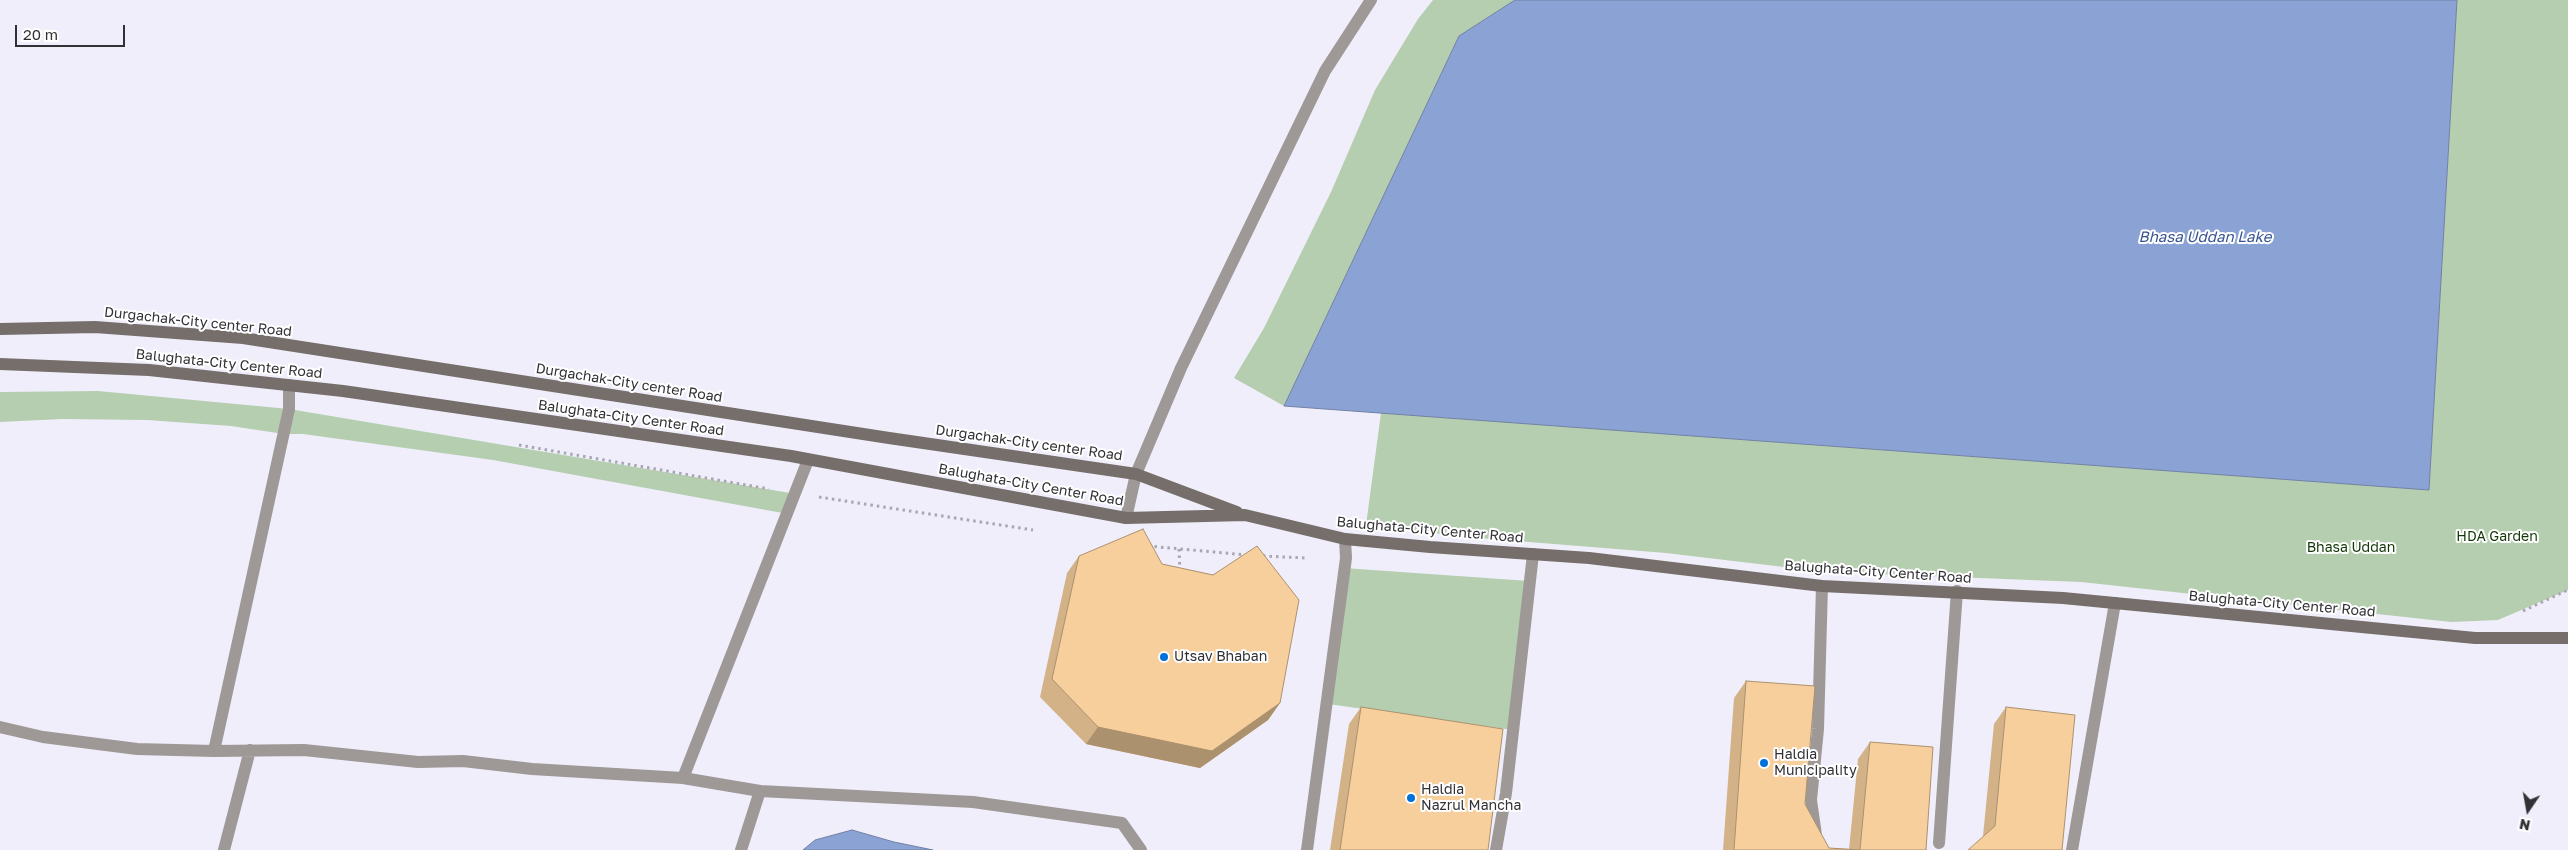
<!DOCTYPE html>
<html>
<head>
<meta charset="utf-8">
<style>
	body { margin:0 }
	#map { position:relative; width:2568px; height:850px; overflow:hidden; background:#f0eefb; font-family:"Golos Text",sans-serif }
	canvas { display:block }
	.north { position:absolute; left:2503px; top:785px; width:50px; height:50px; -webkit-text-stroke:4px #fff; paint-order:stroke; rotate:192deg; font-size:14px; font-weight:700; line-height:20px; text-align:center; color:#313035 }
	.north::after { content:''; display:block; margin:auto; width:18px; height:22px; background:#313035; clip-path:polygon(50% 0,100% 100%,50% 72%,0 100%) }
	.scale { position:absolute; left:15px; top:25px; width:110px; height:22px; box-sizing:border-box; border:2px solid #313035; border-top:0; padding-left:6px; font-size:15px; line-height:18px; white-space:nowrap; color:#313035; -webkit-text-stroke:4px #fff; paint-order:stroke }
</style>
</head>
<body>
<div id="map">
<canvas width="2568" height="850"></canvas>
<div class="north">N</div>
<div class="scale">20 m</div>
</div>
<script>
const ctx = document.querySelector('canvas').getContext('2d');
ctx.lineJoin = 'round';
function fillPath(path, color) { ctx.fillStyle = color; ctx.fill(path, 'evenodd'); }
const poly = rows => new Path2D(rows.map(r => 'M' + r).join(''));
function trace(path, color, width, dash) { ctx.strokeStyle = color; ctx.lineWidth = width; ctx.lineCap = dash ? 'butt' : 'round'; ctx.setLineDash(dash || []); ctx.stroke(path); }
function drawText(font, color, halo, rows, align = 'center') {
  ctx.font = font + ' "Golos Text",sans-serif'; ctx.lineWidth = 4; ctx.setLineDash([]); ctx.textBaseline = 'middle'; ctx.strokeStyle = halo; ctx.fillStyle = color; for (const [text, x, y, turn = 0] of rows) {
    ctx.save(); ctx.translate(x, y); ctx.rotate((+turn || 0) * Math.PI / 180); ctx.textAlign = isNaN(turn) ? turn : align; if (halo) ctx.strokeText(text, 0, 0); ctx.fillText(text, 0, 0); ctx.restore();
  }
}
const green = poly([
	[1433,0,1515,0,1459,36,1284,406,1234,378,1264,328,1331,192,1375,90,1418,19],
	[2457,0,2568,0,2568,590,2498,620,2451,622,2081,582,1826,572,1666,553,1467,537,1366,525,1381,413,2429,490],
	[98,391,289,409,796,494,788,514,493,460,303,434,284,434,231,426,147,420,62,419,0,422,0,392],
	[1344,568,1529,581,1513,730,1328,704]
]);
const water = poly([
	[1515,0,2457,0,2429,490,1284,406,1459,36,1515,0],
	[852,830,894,842,933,850,803,850,815,840,852,830]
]);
const path = poly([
	[519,445,769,489],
	[819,497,1033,530],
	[1148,546,1247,555],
	[1179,549,1180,572],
	[1263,556,1306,558],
	[2523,611,2568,590]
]);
const service = poly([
	[1816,835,1811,800,1818,729,1822,586],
	[1939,843,1957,591],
	[1307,850,1346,558,1345,539],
	[1496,850,1506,793,1533,554]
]);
const minor = poly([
	[289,385,289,409,214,751,304,750,418,762,463,761,532,769,683,778,808,460],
	[0,727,43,737,137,749,214,751],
	[683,778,760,791,741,850],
	[760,791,973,802,1122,823,1141,850],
	[224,850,250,750],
	[2072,850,2115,603]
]);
const tertiary = poly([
	[1126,518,1136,474,1181,368,1325,71,1371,0]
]);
const secondary = poly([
	[0,329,95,327,243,338,889,438,1136,474,1237,512],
	[0,364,149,370,343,391,791,456,1126,518,1245,515,1345,539,1430,547,1589,558,1822,586,2063,598,2475,638,2568,638]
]);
const wall = poly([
	[1079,556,1162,564,1213,575,1280,703,1268,720,1200,768,1086,744,1040,697,1067,573],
	[1746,681,1805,804,1829,848,1849,849,1858,759,1870,742,1926,850,1723,850,1734,698],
	[1361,707,1488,850,1330,850,1349,724],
	[2006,707,2062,850,1983,836,1994,724]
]);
const shadedWall = poly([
	[1280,703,1268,720,1200,768,1086,744,1098,727]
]);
const building = poly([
	[1143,529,1162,564,1213,575,1257,546,1299,600,1280,703,1212,751,1098,727,1052,679,1079,556,1143,529],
	[1746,681,1815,686,1805,804,1829,848,1860,850,1870,742,1933,747,1926,850,1734,850,1746,681],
	[1361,707,1503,729,1488,850,1340,850,1361,707],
	[2006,707,2075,715,2062,850,1968,850,1995,826,2006,707]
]);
const markers = [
	[1164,657,5,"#0071d8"],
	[1764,763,5,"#0071d8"],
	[1411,798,5,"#0071d8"]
];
const streetNames = [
	["Durgachak-City center Road",198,322,6],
	["Balughata-City Center Road",229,364,6],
	["Durgachak-City center Road",629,383,9],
	["Balughata-City Center Road",631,418,8],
	["Durgachak-City center Road",1029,443,8],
	["Balughata-City Center Road",1031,485,10],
	["Balughata-City Center Road",1430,530,5],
	["Balughata-City Center Road",1878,572,4],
	["Balughata-City Center Road",2282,604,5]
];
const parkNames = [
	["HDA Garden",2497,537],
	["Bhasa Uddan",2351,548]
];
const poiNames = [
	["Utsav Bhaban",1174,657],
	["Haldia",1774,755],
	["Municipality",1774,771],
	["Haldia",1421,790],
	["Nazrul Mancha",1421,806]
];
const waterNames = [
	["Bhasa Uddan Lake",2205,237]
];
fillPath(green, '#b5ceaf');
fillPath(water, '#8ba3d4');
trace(water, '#7080a4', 1);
trace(path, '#a8a6b0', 3, [2.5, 4]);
trace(service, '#9e9896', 12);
trace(minor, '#9e9896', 12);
trace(tertiary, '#9e9896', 12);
trace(secondary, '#766e6b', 12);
fillPath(wall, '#d4b287');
fillPath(shadedWall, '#ac916e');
fillPath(building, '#f6cf9d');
trace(building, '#ac916e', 1);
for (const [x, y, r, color] of markers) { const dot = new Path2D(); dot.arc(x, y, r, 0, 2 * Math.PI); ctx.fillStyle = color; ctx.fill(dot); trace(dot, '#fff', 2); }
drawText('14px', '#313035', '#fff', streetNames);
drawText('14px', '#133808', '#fff', parkNames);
drawText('14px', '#313035', '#fff', poiNames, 'left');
drawText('italic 15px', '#375391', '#fff', waterNames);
</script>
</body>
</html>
